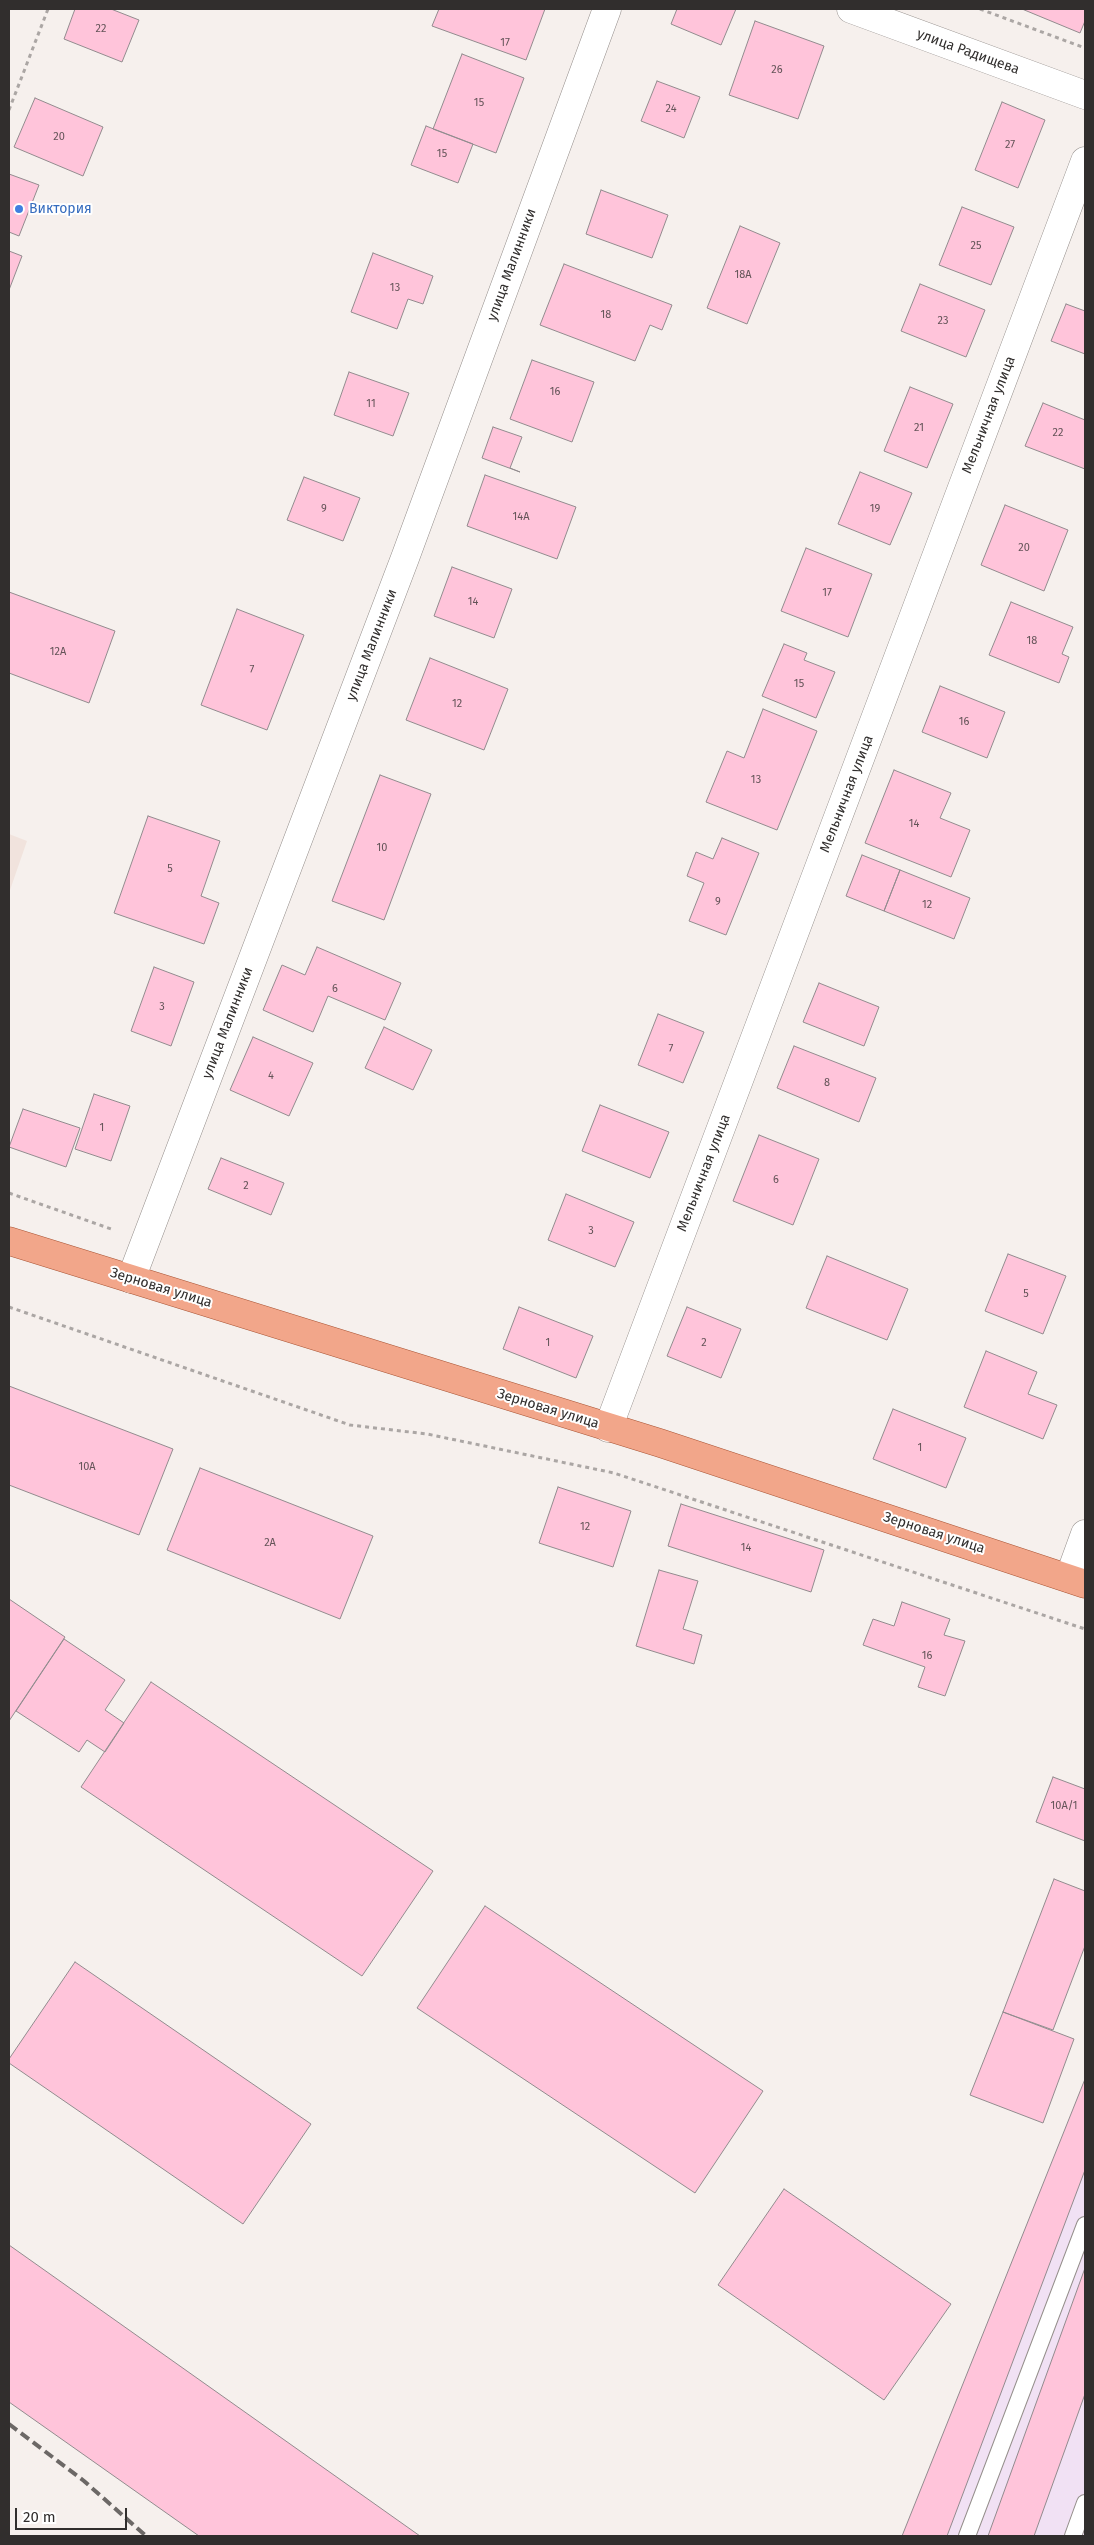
<!DOCTYPE html>
<html>
<head>
<meta charset="utf-8">
<style>
	body { margin:0 }
	#map { position:relative; width:1094px; height:2545px; overflow:hidden; background:#f6f0ed; font-family:"Fira Sans",sans-serif }
	canvas { display:block }
	.frame { position:absolute; inset:0; border:10px solid #312e2d; pointer-events:none }
	.scale { position:absolute; left:15px; top:2508px; width:112px; height:22px; box-sizing:border-box; border:2px solid #312e2d; border-top:0; padding-left:6px; font-size:15px; line-height:18px; white-space:nowrap; color:#312e2d; -webkit-text-stroke:4px #fff; paint-order:stroke }
</style>
</head>
<body>
<div id="map">
<canvas width="1094" height="2545"></canvas>
<div class="frame"></div>
<div class="scale">20 m</div>
</div>
<script>
const ctx = document.querySelector('canvas').getContext('2d');
ctx.lineJoin = 'round';
function fillPath(path, color) { ctx.fillStyle = color; ctx.fill(path, 'evenodd'); }
const poly = rows => new Path2D(rows.map(r => 'M' + r).join(''));
function trace(path, color, width, dash) { ctx.strokeStyle = color; ctx.lineWidth = width; ctx.lineCap = dash ? 'butt' : 'round'; ctx.setLineDash(dash || []); ctx.stroke(path); }
function drawText(font, color, halo, rows, align = 'center') {
  ctx.font = font + ' "Fira Sans",sans-serif'; ctx.lineWidth = 4; ctx.setLineDash([]); ctx.textBaseline = 'middle'; ctx.strokeStyle = halo; ctx.fillStyle = color; for (const [text, x, y, turn = 0] of rows) {
    ctx.save(); ctx.translate(x, y); ctx.rotate((+turn || 0) * Math.PI / 180); ctx.textAlign = isNaN(turn) ? turn : align; if (halo) ctx.strokeText(text, 0, 0); ctx.fillText(text, 0, 0); ctx.restore();
  }
}
const built = poly([
	[9,834,27,841,9,893]
]);
const industrial = poly([
	[1085,2079,1085,2536,902,2536]
]);
const building = poly([
	[75,9,111,9,139,20,122,62,64,39,75,9],
	[439,9,545,9,526,60,432,26,439,9],
	[677,9,736,9,721,45,671,24,677,9],
	[1022,9,1085,9,1085,21,1080,33,1022,9],
	[755,21,824,46,798,119,729,95,755,21],
	[462,54,524,78,496,153,433,129,462,54],
	[657,81,700,97,684,138,641,121,657,81],
	[35,98,103,127,83,176,14,147,35,98],
	[1002,102,1045,120,1018,188,975,170,1002,102],
	[426,126,473,144,458,183,411,165,426,126],
	[9,174,39,185,19,236,9,232,9,174],
	[601,190,668,215,652,258,586,234,601,190],
	[962,207,1014,227,991,285,939,265,962,207],
	[740,226,780,243,747,324,707,308,740,226],
	[9,251,22,256,9,290,9,251],
	[373,253,433,276,423,304,408,299,397,329,351,312,373,253],
	[564,264,672,305,662,330,650,325,635,361,540,325,564,264],
	[920,284,985,310,966,357,901,331,920,284],
	[1066,304,1085,311,1085,354,1051,341,1066,304],
	[532,360,594,382,572,442,510,419,532,360],
	[349,372,409,393,393,436,334,415,349,372],
	[910,387,953,404,927,468,884,451,910,387],
	[1043,403,1085,420,1085,469,1025,446,1043,403],
	[493,427,522,437,510,468,520,472,482,458,493,427],
	[860,472,912,493,890,545,838,524,860,472],
	[485,475,576,507,557,559,467,526,485,475],
	[304,477,360,498,343,541,287,520,304,477],
	[1005,505,1068,530,1044,591,981,565,1005,505],
	[806,548,872,574,848,637,781,611,806,548],
	[452,567,512,589,494,638,434,616,452,567],
	[9,592,115,631,89,703,9,673,9,592],
	[1011,602,1073,627,1062,654,1069,657,1059,683,989,655,1011,602],
	[237,609,304,635,267,730,201,705,237,609],
	[784,644,807,653,804,660,835,672,816,718,762,696,784,644],
	[430,658,508,689,484,750,406,720,430,658],
	[940,686,1005,712,987,758,922,732,940,686],
	[763,709,817,731,777,830,706,802,727,751,744,758,763,709],
	[894,770,951,793,940,818,970,830,951,877,865,843,894,770],
	[380,775,431,794,384,920,332,901,380,775],
	[148,816,220,841,201,896,219,903,204,944,114,913,148,816],
	[722,838,759,853,726,935,689,921,704,883,687,876,696,852,713,859,722,838],
	[862,855,900,870,884,911,846,896,862,855],
	[900,870,970,898,954,939,884,911,900,870],
	[317,947,401,983,385,1020,328,996,313,1032,263,1010,282,965,305,975,317,947],
	[154,967,194,982,171,1046,131,1031,154,967],
	[819,983,879,1007,864,1046,803,1022,819,983],
	[658,1014,704,1032,683,1083,638,1065,658,1014],
	[384,1027,432,1050,413,1090,365,1068,384,1027],
	[253,1037,313,1063,289,1116,230,1090,253,1037],
	[794,1046,876,1078,859,1122,777,1088,794,1046],
	[94,1094,130,1106,111,1161,75,1149,94,1094],
	[600,1105,669,1132,650,1178,582,1151,600,1105],
	[23,1109,80,1128,66,1167,9,1147,23,1109],
	[759,1135,819,1159,793,1225,733,1201,759,1135],
	[221,1158,284,1183,271,1215,208,1189,221,1158],
	[566,1194,634,1222,615,1267,548,1240,566,1194],
	[1008,1254,1066,1276,1043,1334,985,1311,1008,1254],
	[827,1256,908,1289,887,1340,806,1308,827,1256],
	[519,1307,593,1336,576,1378,503,1349,519,1307],
	[687,1307,741,1329,721,1378,667,1356,687,1307],
	[986,1351,1037,1372,1028,1394,1057,1405,1043,1439,964,1407,986,1351],
	[9,1386,173,1449,139,1535,9,1485,9,1386],
	[893,1409,966,1438,946,1488,873,1459,893,1409],
	[200,1468,373,1536,340,1619,167,1550,200,1468],
	[558,1487,631,1511,613,1567,539,1543,558,1487],
	[681,1504,824,1550,811,1592,668,1546,681,1504],
	[659,1570,698,1581,683,1629,702,1635,694,1664,636,1646,659,1570],
	[9,1599,65,1637,9,1721,9,1599],
	[902,1602,950,1619,944,1635,965,1641,945,1696,918,1687,925,1667,863,1645,873,1619,894,1626,902,1602],
	[64,1639,125,1680,105,1710,124,1723,105,1752,87,1740,79,1752,16,1711,64,1639],
	[151,1682,433,1871,362,1976,81,1787,151,1682],
	[1053,1777,1085,1789,1085,1841,1036,1822,1053,1777],
	[1054,1879,1085,1891,1085,1946,1053,2030,1003,2012,1054,1879],
	[485,1906,763,2091,695,2193,417,2008,485,1906],
	[75,1962,311,2124,243,2224,9,2063,9,2059,75,1962],
	[1003,2012,1074,2039,1043,2123,970,2095,1003,2012],
	[1085,2079,1085,2170,947,2536,902,2536,1085,2079],
	[784,2189,951,2304,884,2400,718,2285,784,2189],
	[9,2245,420,2536,199,2536,9,2402,9,2245],
	[1085,2268,1085,2394,1034,2536,988,2536,1085,2268]
]);
const path = poly([
	[980,9,1085,48],
	[9,110,48,9],
	[9,1193,114,1230],
	[9,1307,350,1425,427,1434,614,1473,1085,1629]
]);
const lane = poly([
	[967,2536,1085,2225],
	[1073,2536,1085,2503]
]);
const street = poly([
	[851,9,1085,95],
	[131,1279,405,558,607,9],
	[608,1428,1085,161],
	[1069,1578,1085,1534]
]);
const primary = poly([
	[9,1241,660,1443,1085,1584]
]);
const rail = poly([
	[9,2424,84,2481,146,2536]
]);
const markers = [
	[19,209,5,"#3f7fe0"]
];
const numberNames = [
	["22",101,29],
	["17",505,43],
	["26",777,70],
	["15",479,103],
	["24",671,109],
	["20",59,137],
	["27",1010,145],
	["15",442,154],
	["25",976,246],
	["18А",743,275],
	["13",395,288],
	["18",606,315],
	["23",943,321],
	["16",555,392],
	["11",371,404],
	["21",919,428],
	["22",1058,433],
	["9",324,509],
	["19",875,509],
	["14А",521,517],
	["20",1024,548],
	["17",827,593],
	["14",473,602],
	["18",1032,641],
	["12А",58,652],
	["7",252,670],
	["15",799,684],
	["12",457,704],
	["16",964,722],
	["13",756,780],
	["14",914,824],
	["10",382,848],
	["5",170,869],
	["9",718,902],
	["12",927,905],
	["6",335,989],
	["3",162,1007],
	["7",671,1049],
	["4",271,1076],
	["8",827,1083],
	["1",102,1128],
	["6",776,1180],
	["2",246,1186],
	["3",591,1231],
	["5",1026,1294],
	["1",548,1343],
	["2",704,1343],
	["1",920,1448],
	["10А",87,1467],
	["12",585,1527],
	["2А",270,1543],
	["14",746,1548],
	["16",927,1656],
	["10А/1",1064,1806]
];
const streetNames = [
	["улица Радищева",968,52,20],
	["улица Малинники",512,265,-70],
	["Мельничная улица",989,415,-69],
	["улица Малинники",372,645,-69],
	["Мельничная улица",847,794,-69],
	["улица Малинники",228,1023,-69],
	["Мельничная улица",704,1173,-69],
	["Зерновая улица",161,1288,17],
	["Зерновая улица",548,1409,17],
	["Зерновая улица",934,1533,18]
];
const shopNames = [
	["Виктория",29,209]
];
fillPath(built, '#f1e3dd');
fillPath(industrial, '#f1e1f4');
fillPath(building, '#ffc4da');
trace(building, '#928b8e', 1);
trace(lane, '#958f8c', 18);
trace(street, '#958f8c', 29);
trace(primary, '#a95637', 29);
trace(path, '#aba6a4', 3, [4, 4]);
trace(lane, '#fff', 16);
trace(street, '#fff', 28);
trace(primary, '#f2a68a', 28);
trace(rail, '#6c6866', 4, [10, 5]);
for (const [x, y, r, color] of markers) { const dot = new Path2D(); dot.arc(x, y, r, 0, 2 * Math.PI); ctx.fillStyle = color; ctx.fill(dot); trace(dot, '#fff', 2); }
drawText('11px', '#645458', null, numberNames);
drawText('14px', '#312e2d', '#fff', streetNames);
drawText('14px', '#366cbe', '#fff', shopNames, 'left');
</script>
</body>
</html>
